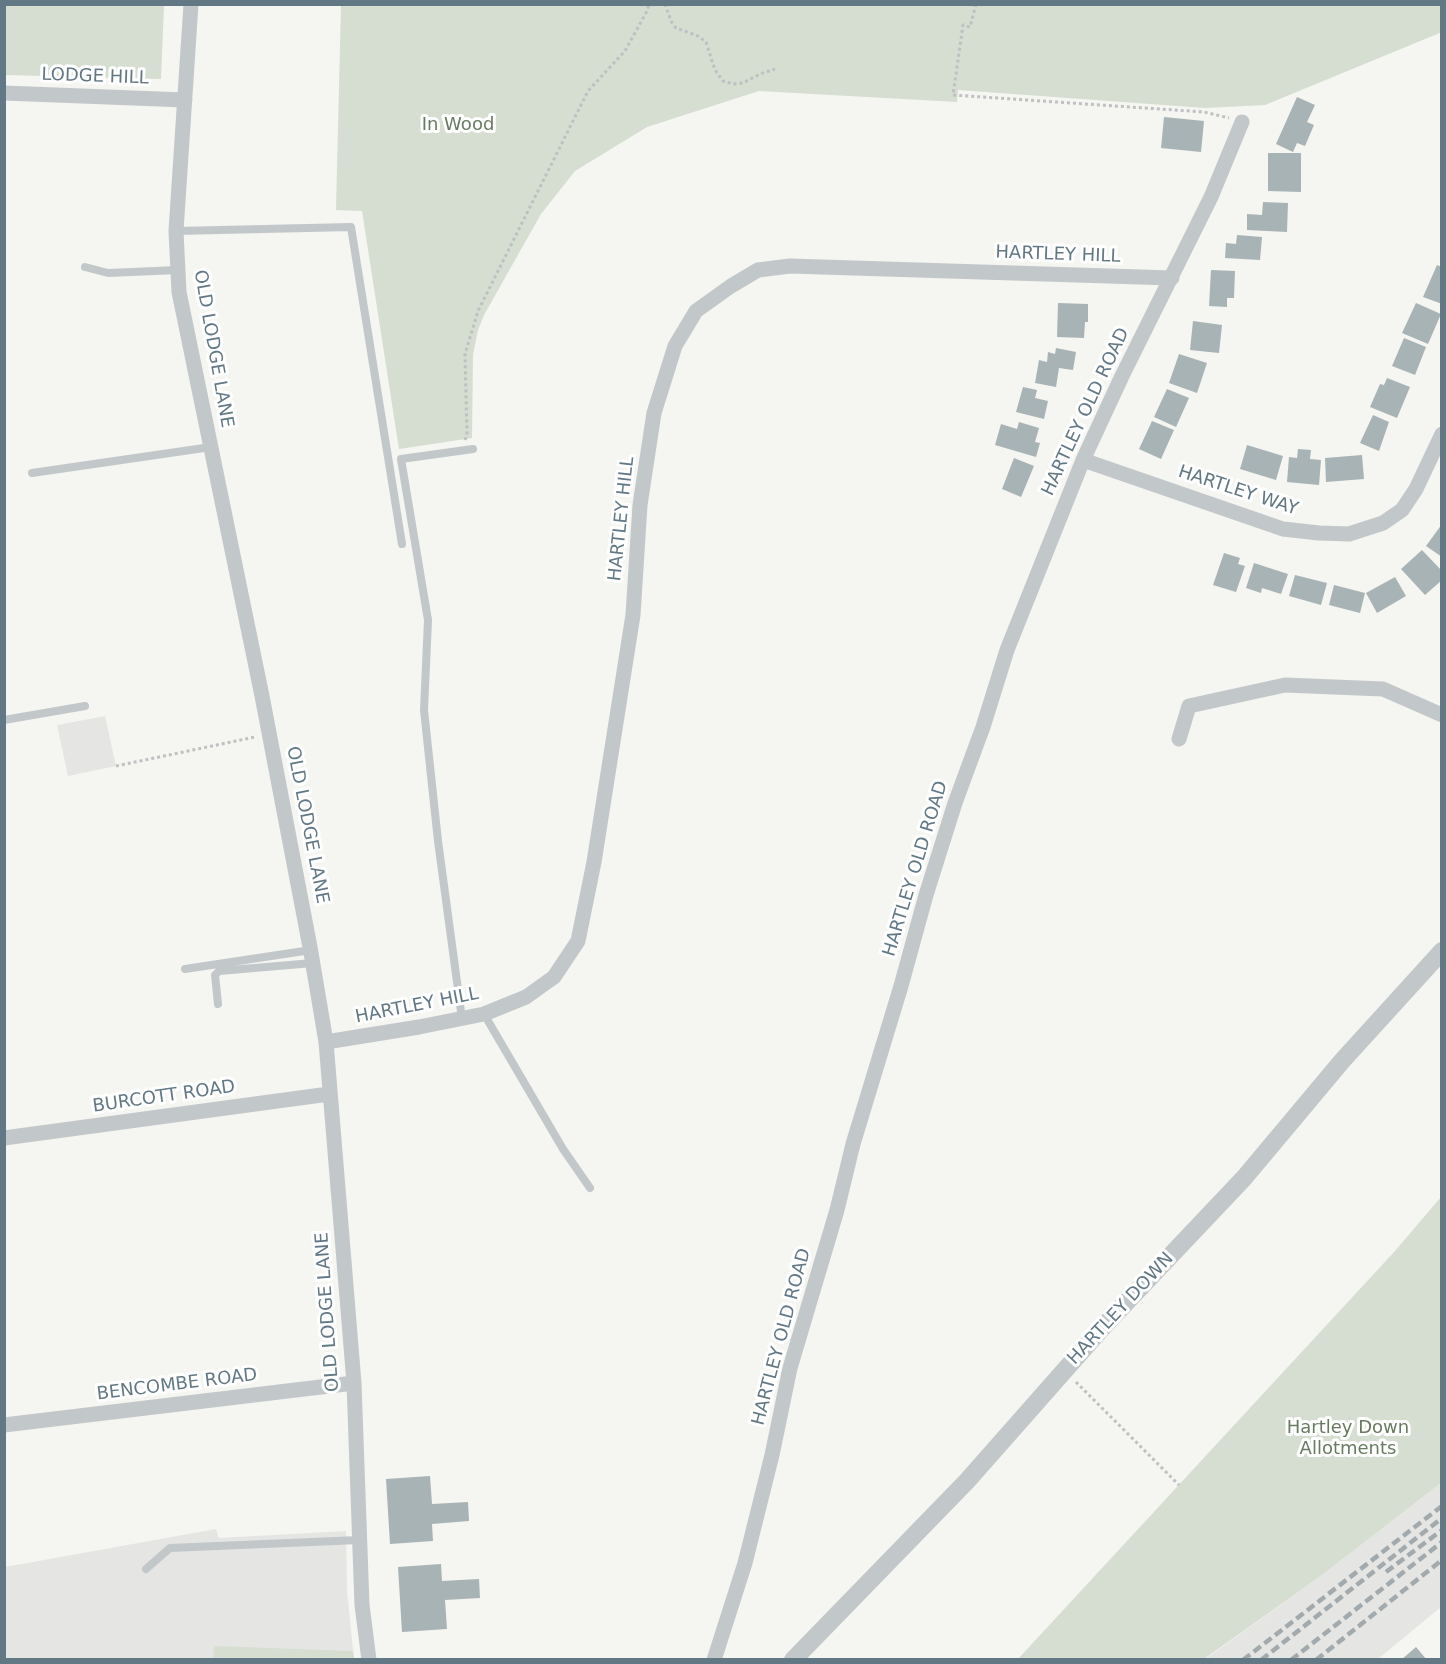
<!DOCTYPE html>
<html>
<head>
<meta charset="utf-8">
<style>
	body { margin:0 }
	#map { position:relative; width:1446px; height:1664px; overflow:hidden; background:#f5f5f1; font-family:"DejaVu Sans",sans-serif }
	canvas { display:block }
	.frame { position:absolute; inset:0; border:6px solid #627884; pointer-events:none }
</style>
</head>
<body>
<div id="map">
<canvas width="1446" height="1664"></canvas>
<div class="frame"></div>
</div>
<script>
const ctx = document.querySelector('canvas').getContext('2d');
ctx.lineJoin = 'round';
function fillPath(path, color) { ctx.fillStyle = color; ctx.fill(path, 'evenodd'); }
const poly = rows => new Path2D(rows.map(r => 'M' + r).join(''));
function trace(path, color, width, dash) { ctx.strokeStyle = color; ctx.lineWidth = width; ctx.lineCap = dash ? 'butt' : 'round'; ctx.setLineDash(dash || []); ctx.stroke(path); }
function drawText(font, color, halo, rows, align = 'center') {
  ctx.font = font + ' "DejaVu Sans",sans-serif'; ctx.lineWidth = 6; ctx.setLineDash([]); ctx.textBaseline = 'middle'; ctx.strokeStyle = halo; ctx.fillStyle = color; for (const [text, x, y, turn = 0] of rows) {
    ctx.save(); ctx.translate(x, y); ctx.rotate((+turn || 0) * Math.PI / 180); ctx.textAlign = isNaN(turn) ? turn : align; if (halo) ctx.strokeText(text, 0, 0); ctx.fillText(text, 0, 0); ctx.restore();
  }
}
const built = poly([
	[105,716,116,766,68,776,57,725],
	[1441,1483,1441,1607,1378,1659,1204,1660,1322,1575],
	[216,1529,219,1538,346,1531,347,1591,354,1659,5,1660,5,1567]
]);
const green = poly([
	[5,4,164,5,161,79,5,75],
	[341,5,1441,4,1442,32,1265,105,1205,108,958,90,957,102,759,91,647,127,575,171,541,214,484,315,478,330,473,355,472,438,399,449,362,211,336,210],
	[1441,1197,1441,1483,1322,1575,1204,1659,1018,1659,1395,1251],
	[214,1646,353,1651,354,1659,213,1659]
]);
const building = poly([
	[1297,97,1315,105,1307,122,1314,125,1305,146,1297,143,1293,152,1276,144],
	[1164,117,1204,121,1201,152,1161,148],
	[1268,153,1301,153,1301,192,1268,191],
	[1263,202,1288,203,1287,232,1247,230,1247,214,1262,215],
	[1237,235,1262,237,1260,260,1225,258,1226,243,1236,244],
	[1437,265,1442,267,1442,304,1423,297],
	[1211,270,1235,271,1234,298,1227,298,1227,307,1209,306],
	[1058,303,1088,304,1088,322,1085,322,1084,338,1057,337],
	[1416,303,1441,314,1428,344,1402,333],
	[1193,321,1222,325,1219,353,1190,350],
	[1404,338,1426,347,1415,375,1392,366],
	[1056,348,1076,352,1073,370,1059,368,1056,387,1035,383,1039,360,1047,362,1048,352,1055,354],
	[1179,354,1207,363,1197,393,1169,383],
	[1387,378,1410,387,1397,418,1370,407,1380,384,1384,385],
	[1023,387,1037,390,1035,398,1048,401,1044,419,1016,412],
	[1167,389,1189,398,1176,427,1154,417],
	[1373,415,1389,422,1379,451,1360,443],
	[1152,421,1174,430,1161,459,1139,449],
	[1019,422,1039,428,1035,442,1040,443,1036,457,995,445,1001,424,1017,429],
	[1247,445,1283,456,1276,480,1240,469],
	[1298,449,1311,450,1310,459,1321,460,1319,485,1287,482,1289,457,1297,458],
	[1362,455,1364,479,1326,482,1325,458],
	[1014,458,1034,466,1021,497,1002,489],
	[1442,524,1442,557,1426,546],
	[1422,550,1442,571,1442,580,1425,595,1401,569],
	[1224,553,1240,558,1238,564,1245,566,1236,592,1213,585],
	[1254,563,1288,574,1281,594,1262,588,1261,593,1246,588],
	[1295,575,1327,583,1321,605,1289,596],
	[1395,577,1406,596,1377,613,1366,593],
	[1334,585,1365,593,1360,613,1329,605],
	[430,1476,432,1504,468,1502,469,1521,432,1524,433,1541,390,1544,386,1479],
	[441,1564,442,1581,479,1579,480,1598,445,1600,447,1629,402,1632,398,1567],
	[1416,1647,1427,1660,1401,1660]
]);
const path = poly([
	[665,4,671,21,676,28,698,36,706,42,715,70,723,81,733,84,743,83,760,74,775,69],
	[976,4,970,27,963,25,953,95,1204,112,1229,118],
	[465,440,467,435,465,354,478,311,588,91,625,51,647,11,649,4],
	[116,766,255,737],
	[1076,1382,1179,1485]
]);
const service = poly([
	[176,231,351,227,402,544],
	[85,267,108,273,178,270],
	[32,473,211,447],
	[4,720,85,706],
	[185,969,311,950],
	[218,1004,215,975,219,971,313,963],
	[484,1014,563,1149,590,1188],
	[462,1019,438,841,424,710,428,620,401,459,473,449],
	[146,1569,170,1548,359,1540]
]);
const minor = poly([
	[191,4,176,231,179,292,262,696,310,947,326,1042,354,1383,362,1605,369,1660],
	[4,93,185,100],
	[1083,460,1283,529,1319,533,1349,534,1383,523,1402,510,1416,489,1442,434],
	[1179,739,1189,706,1285,685,1383,689,1442,715],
	[326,1042,419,1027,484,1014,526,997,554,977,578,941,594,862,633,615,640,505,654,413,675,346,696,311,731,286,758,270,790,266,1172,278],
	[4,1138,329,1094],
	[4,1425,354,1383],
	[714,1660,745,1563,772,1455,790,1368,837,1210,853,1144,901,986,926,895,955,803,983,727,1007,650,1083,460,1122,376,1211,197,1242,122]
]);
const tertiary = poly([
	[793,1660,967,1481,1102,1328,1244,1178,1342,1061,1442,951]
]);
const rail = poly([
	[1386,1572,1442,1530],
	[1243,1660,1442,1506],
	[1261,1660,1442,1518],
	[1291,1660,1442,1542],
	[1316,1660,1442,1560]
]);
const streetNames = [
	["LODGE HILL",95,77,2],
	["HARTLEY HILL",1058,255,2],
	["OLD LODGE LANE",213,349,80],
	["HARTLEY OLD ROAD",1086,412,-65],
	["HARTLEY WAY",1238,491,18],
	["HARTLEY HILL",622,519,-84],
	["OLD LODGE LANE",307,825,79],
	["HARTLEY OLD ROAD",916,869,-73],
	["HARTLEY HILL",417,1006,-11],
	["BURCOTT ROAD",164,1097,-8],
	["HARTLEY DOWN",1121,1309,-47],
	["OLD LODGE LANE",328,1312,-94],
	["HARTLEY OLD ROAD",782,1337,-75],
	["BENCOMBE ROAD",177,1385,-7]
];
const parkNames = [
	["In Wood",458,125],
	["Hartley Down",1348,1428],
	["Allotments",1348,1449]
];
fillPath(built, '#e5e6e4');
fillPath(green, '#d6ddd1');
fillPath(building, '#a8b3b6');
trace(path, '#bec0c2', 3, [3, 3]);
trace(service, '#c2c7c9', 8);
trace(minor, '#c2c7c9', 15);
trace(tertiary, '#c2c7c9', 18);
trace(rail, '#a2aaae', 4.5, [9, 4.5]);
drawText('18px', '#627884', '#fff', streetNames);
drawText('18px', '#687b61', '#fff', parkNames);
</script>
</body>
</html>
